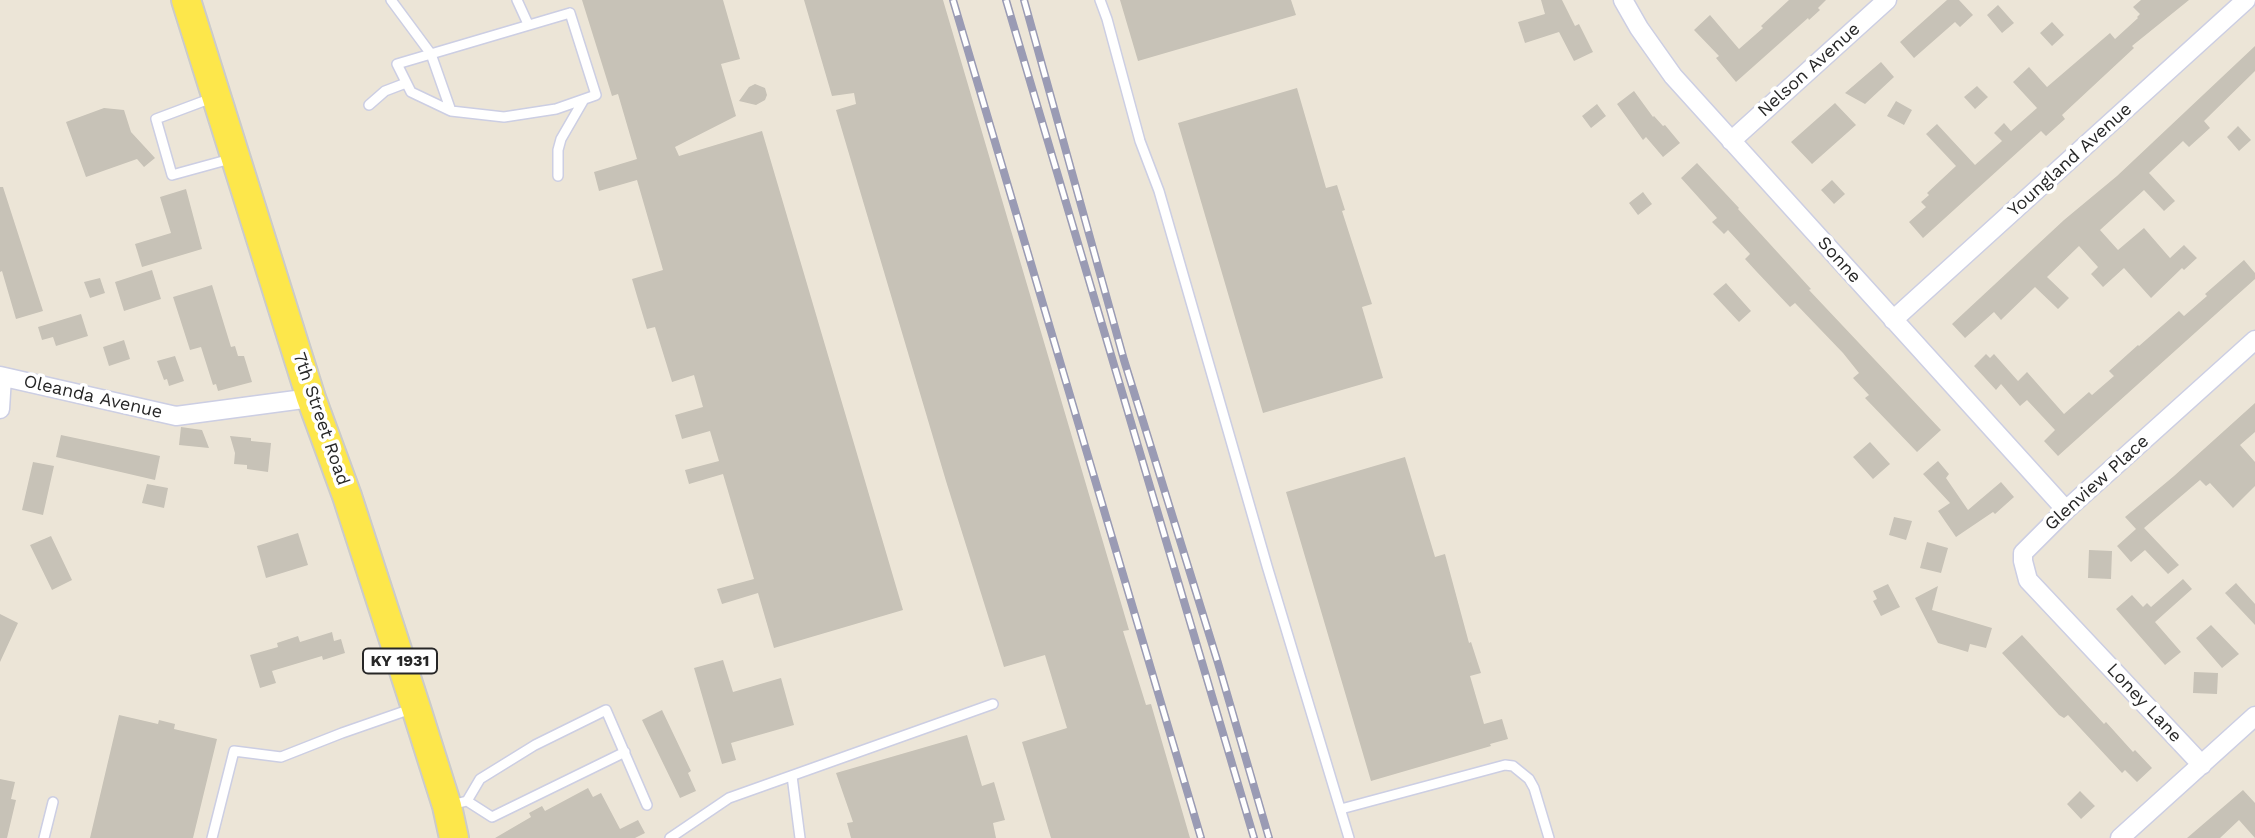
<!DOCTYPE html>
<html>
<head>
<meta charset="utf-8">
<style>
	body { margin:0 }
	canvas { display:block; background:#ece5d7 }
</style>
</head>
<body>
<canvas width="2255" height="838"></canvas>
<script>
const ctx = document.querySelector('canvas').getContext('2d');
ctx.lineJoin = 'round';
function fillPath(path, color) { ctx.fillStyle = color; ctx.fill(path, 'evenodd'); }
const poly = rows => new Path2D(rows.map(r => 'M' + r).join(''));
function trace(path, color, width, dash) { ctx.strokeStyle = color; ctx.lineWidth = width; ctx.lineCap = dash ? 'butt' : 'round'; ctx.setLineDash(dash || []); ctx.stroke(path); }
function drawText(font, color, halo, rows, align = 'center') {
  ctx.font = font + ' "Work Sans",sans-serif'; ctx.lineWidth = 7; ctx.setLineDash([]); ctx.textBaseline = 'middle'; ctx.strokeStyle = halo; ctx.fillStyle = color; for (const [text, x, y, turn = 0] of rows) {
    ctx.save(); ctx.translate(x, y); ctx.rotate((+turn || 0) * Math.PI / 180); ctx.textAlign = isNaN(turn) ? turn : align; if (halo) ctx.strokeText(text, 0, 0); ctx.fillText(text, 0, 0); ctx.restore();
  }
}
const building = poly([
	[582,0,723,0,740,59,721,64,736,116,675,147,679,156,762,131,903,610,774,648,758,593,722,604,717,589,754,579,723,474,689,484,685,470,719,461,710,431,682,439,675,415,703,407,694,375,672,382,655,327,647,329,637,296,632,279,663,270,637,180,599,191,594,172,637,159,618,94,612,96],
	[804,0,943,0,1129,630,1123,631,1146,705,1151,704,1190,838,1051,838,1022,742,1067,728,1045,655,1004,667,946,481,836,110,856,104,854,93,832,96],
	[1120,0,1291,0,1296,15,1138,61],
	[1541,0,1562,0,1575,26,1579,24,1593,52,1574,61,1559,32,1525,43,1518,22,1545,14],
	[1789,0,1826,0,1818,8,1820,10,1809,20,1808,18,1736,82,1716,58,1719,56,1694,30,1710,15,1739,49,1763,28,1761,26],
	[1947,0,1959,0,1973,15,1960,27,1955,22,1914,58,1900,42],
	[2141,0,2189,0,2132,46,2134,48,2062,115,2065,119,2046,136,2041,131,1923,238,1909,222,1926,207,1921,202,1929,195,1927,193,1956,166,1926,134,1937,124,1975,165,2002,141,1994,133,2004,123,2011,131,2037,108,2013,82,2029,67,2047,87,2110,33,2115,39,2138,18,2137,17,2140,14,2133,7],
	[1998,5,2014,23,2002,33,1987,15],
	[2052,22,2064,35,2052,46,2040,33],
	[2255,46,2255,71,2204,121,2210,128,2189,147,2183,141,2149,173,2175,201,2164,211,2144,190,2100,230,2118,250,2144,228,2170,258,2184,245,2197,258,2184,270,2182,268,2151,298,2124,268,2103,287,2091,274,2098,267,2079,246,2047,277,2069,298,2058,309,2035,287,2001,320,1994,312,1965,338,1952,324,2064,220,2117,176],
	[1881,62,1894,77,1865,104,1845,93],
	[755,84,765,88,767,95,765,100,756,105,739,101,749,87],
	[1977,86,1988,97,1975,109,1964,97],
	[1297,88,1326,188,1337,185,1345,210,1342,211,1372,304,1362,307,1383,378,1263,413,1178,123],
	[1634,91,1653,117,1654,116,1663,126,1665,125,1680,143,1663,157,1646,137,1643,140,1617,104],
	[1896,101,1912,110,1904,125,1887,116],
	[1835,103,1856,125,1812,164,1791,142],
	[1597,104,1606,116,1591,128,1582,116],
	[104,108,124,110,131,132,155,158,144,167,137,159,86,177,66,122],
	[2238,126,2251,140,2239,151,2227,137],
	[1697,163,1739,208,1738,209,1811,289,1809,290,1941,430,1917,452,1865,398,1869,395,1853,378,1859,373,1843,353,1795,303,1790,307,1756,271,1745,259,1750,254,1728,230,1724,234,1712,222,1717,218,1681,178],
	[1832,180,1845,194,1834,204,1821,190],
	[0,187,3,187,43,311,16,319,2,271,0,272],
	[186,189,202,249,142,267,135,244,171,233,160,197],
	[1643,192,1652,204,1638,215,1629,203],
	[2244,260,2255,273,2255,279,2058,456,2044,441,2055,430,2027,400,2020,406,2001,384,1996,390,1974,366,1986,354,1990,358,1994,354,2018,381,2027,372,2064,414,2089,392,2092,395,2114,376,2109,371,2138,345,2139,346,2179,311,2184,316,2207,296,2205,294],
	[152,270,161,299,124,311,115,282],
	[100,278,105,293,90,298,84,282],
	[1726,283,1751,311,1739,322,1713,294],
	[212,285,231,347,235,346,238,356,244,356,252,382,218,391,216,384,213,385,201,347,190,350,173,297],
	[81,314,88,336,56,346,53,337,42,340,38,327],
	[124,340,130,359,109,366,103,347],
	[175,356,184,381,169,386,167,379,164,380,157,361],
	[2255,403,2255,432,2240,445,2255,462,2255,486,2233,508,2210,483,2206,486,2200,480,2144,528,2179,565,2168,574,2145,550,2131,562,2117,546,2136,529,2125,517,2174,476],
	[181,427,202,430,209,448,179,445],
	[61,435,160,456,155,480,56,457],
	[230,436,251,438,251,441,271,443,268,472,247,469,247,465,234,464,235,453],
	[1870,442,1890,464,1873,479,1853,457],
	[1405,457,1435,557,1445,554,1469,643,1471,642,1481,673,1470,676,1484,724,1502,719,1508,739,1490,744,1491,746,1371,781,1286,492],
	[1938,461,1949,474,1946,478,1968,510,2001,482,2014,497,1995,514,1993,512,1956,537,1938,511,1950,503,1923,474],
	[33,462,54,466,43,515,22,510],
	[147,484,168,488,164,508,142,503],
	[1894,517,1912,521,1906,540,1889,535],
	[298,533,308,565,266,578,257,546],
	[51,536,72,580,52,590,30,545],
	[1927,542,1948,548,1941,573,1920,568],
	[2089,550,2112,551,2111,579,2088,578],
	[2183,579,2192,589,2155,622,2181,652,2165,665,2116,609,2132,595,2143,607,2147,603,2151,607],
	[2236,583,2255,604,2255,625,2225,593],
	[1888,584,1900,607,1881,616,1873,601,1877,599,1873,591],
	[1938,586,1932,610,1992,628,1986,648,1970,644,1968,652,1938,643,1915,598],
	[0,614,18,623,0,662],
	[2211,625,2239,654,2222,668,2196,638],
	[332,632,334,641,341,639,345,653,323,660,322,656,272,671,276,683,260,688,250,655,278,647,277,643,298,636,300,642],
	[2022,635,2104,724,2106,722,2133,752,2135,750,2152,768,2137,782,2125,770,2122,773,2068,715,2064,718,2059,715,2002,653],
	[723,660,733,692,781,678,794,725,731,743,736,760,722,764,694,668],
	[2194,672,2218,673,2217,694,2193,693],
	[662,710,691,771,688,773,696,791,680,798,642,720],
	[119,715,158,724,159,720,175,724,174,729,217,739,193,838,90,838],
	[967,735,982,786,994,782,1005,820,993,823,996,838,851,838,847,823,853,822,836,773],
	[0,779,15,782,11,799,16,800,7,838,0,838],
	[588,788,593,797,601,793,620,829,638,820,645,833,635,838,495,838,531,817,529,813,542,806,545,811],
	[2243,790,2255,803,2255,838,2239,820,2220,838,2187,838],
	[2080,791,2095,806,2081,819,2067,804]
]);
const lane = poly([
	[391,0,431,54,451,111],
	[517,0,528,24],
	[1100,0,1107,19,1140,141,1159,191,1267,566,1349,838],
	[570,13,596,95,556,109,504,117,451,111,411,92,397,64,570,13],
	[212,98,156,119,172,175,234,158],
	[369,105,385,91,406,83],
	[558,176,558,150,561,139,583,101],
	[792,776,800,838],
	[467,801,492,817,625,752],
	[451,805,467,801,480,779,535,745,606,710,647,805],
	[1341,809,1505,765,1513,766,1529,779,1534,788,1549,838],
	[44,838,53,802],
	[212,838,234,751,281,757,342,733,411,709],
	[670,838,729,798,993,704]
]);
const street = poly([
	[1623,0,1639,28,1673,76,2066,510],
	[1731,141,1887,0],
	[1893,320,2246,0],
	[0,376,176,416,311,398],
	[0,409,2,377],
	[2202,765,2028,580,2023,561,2023,553,2066,510,2255,340],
	[2120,838,2255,716]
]);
const primary = poly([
	[186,0,311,398,347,496,416,708,447,806,454,838]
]);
const rail = poly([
	[953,0,1201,838],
	[1006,0,1254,838],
	[1024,0,1124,360,1218,663,1269,838]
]);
const shields = [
	[400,661,74]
];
const shieldNames = [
	["KY 1931",400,661]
];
const streetNames = [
	["Nelson Avenue",1809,70,-42],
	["Youngland Avenue",2070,160,-42],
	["Sonne",1839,260,48],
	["Oleanda Avenue",93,397,13],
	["7th Street Road",321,419,71],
	["Glenview Place",2097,483,-42],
	["Loney Lane",2144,703,47]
];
fillPath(building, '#c7c2b7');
trace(lane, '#cccee3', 12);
trace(street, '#cccee3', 21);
trace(primary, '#cbcbcb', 32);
trace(lane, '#fff', 9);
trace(street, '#fff', 18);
trace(primary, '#fde74b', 28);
trace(rail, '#9a9bb4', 8);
trace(rail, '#fff', 5, [16]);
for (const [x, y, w] of shields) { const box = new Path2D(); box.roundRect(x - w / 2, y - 12.5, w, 25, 5); ctx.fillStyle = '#fff'; ctx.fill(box); trace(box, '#272727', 2); }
drawText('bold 16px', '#272727', null, shieldNames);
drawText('18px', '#272727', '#fff', streetNames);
</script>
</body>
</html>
